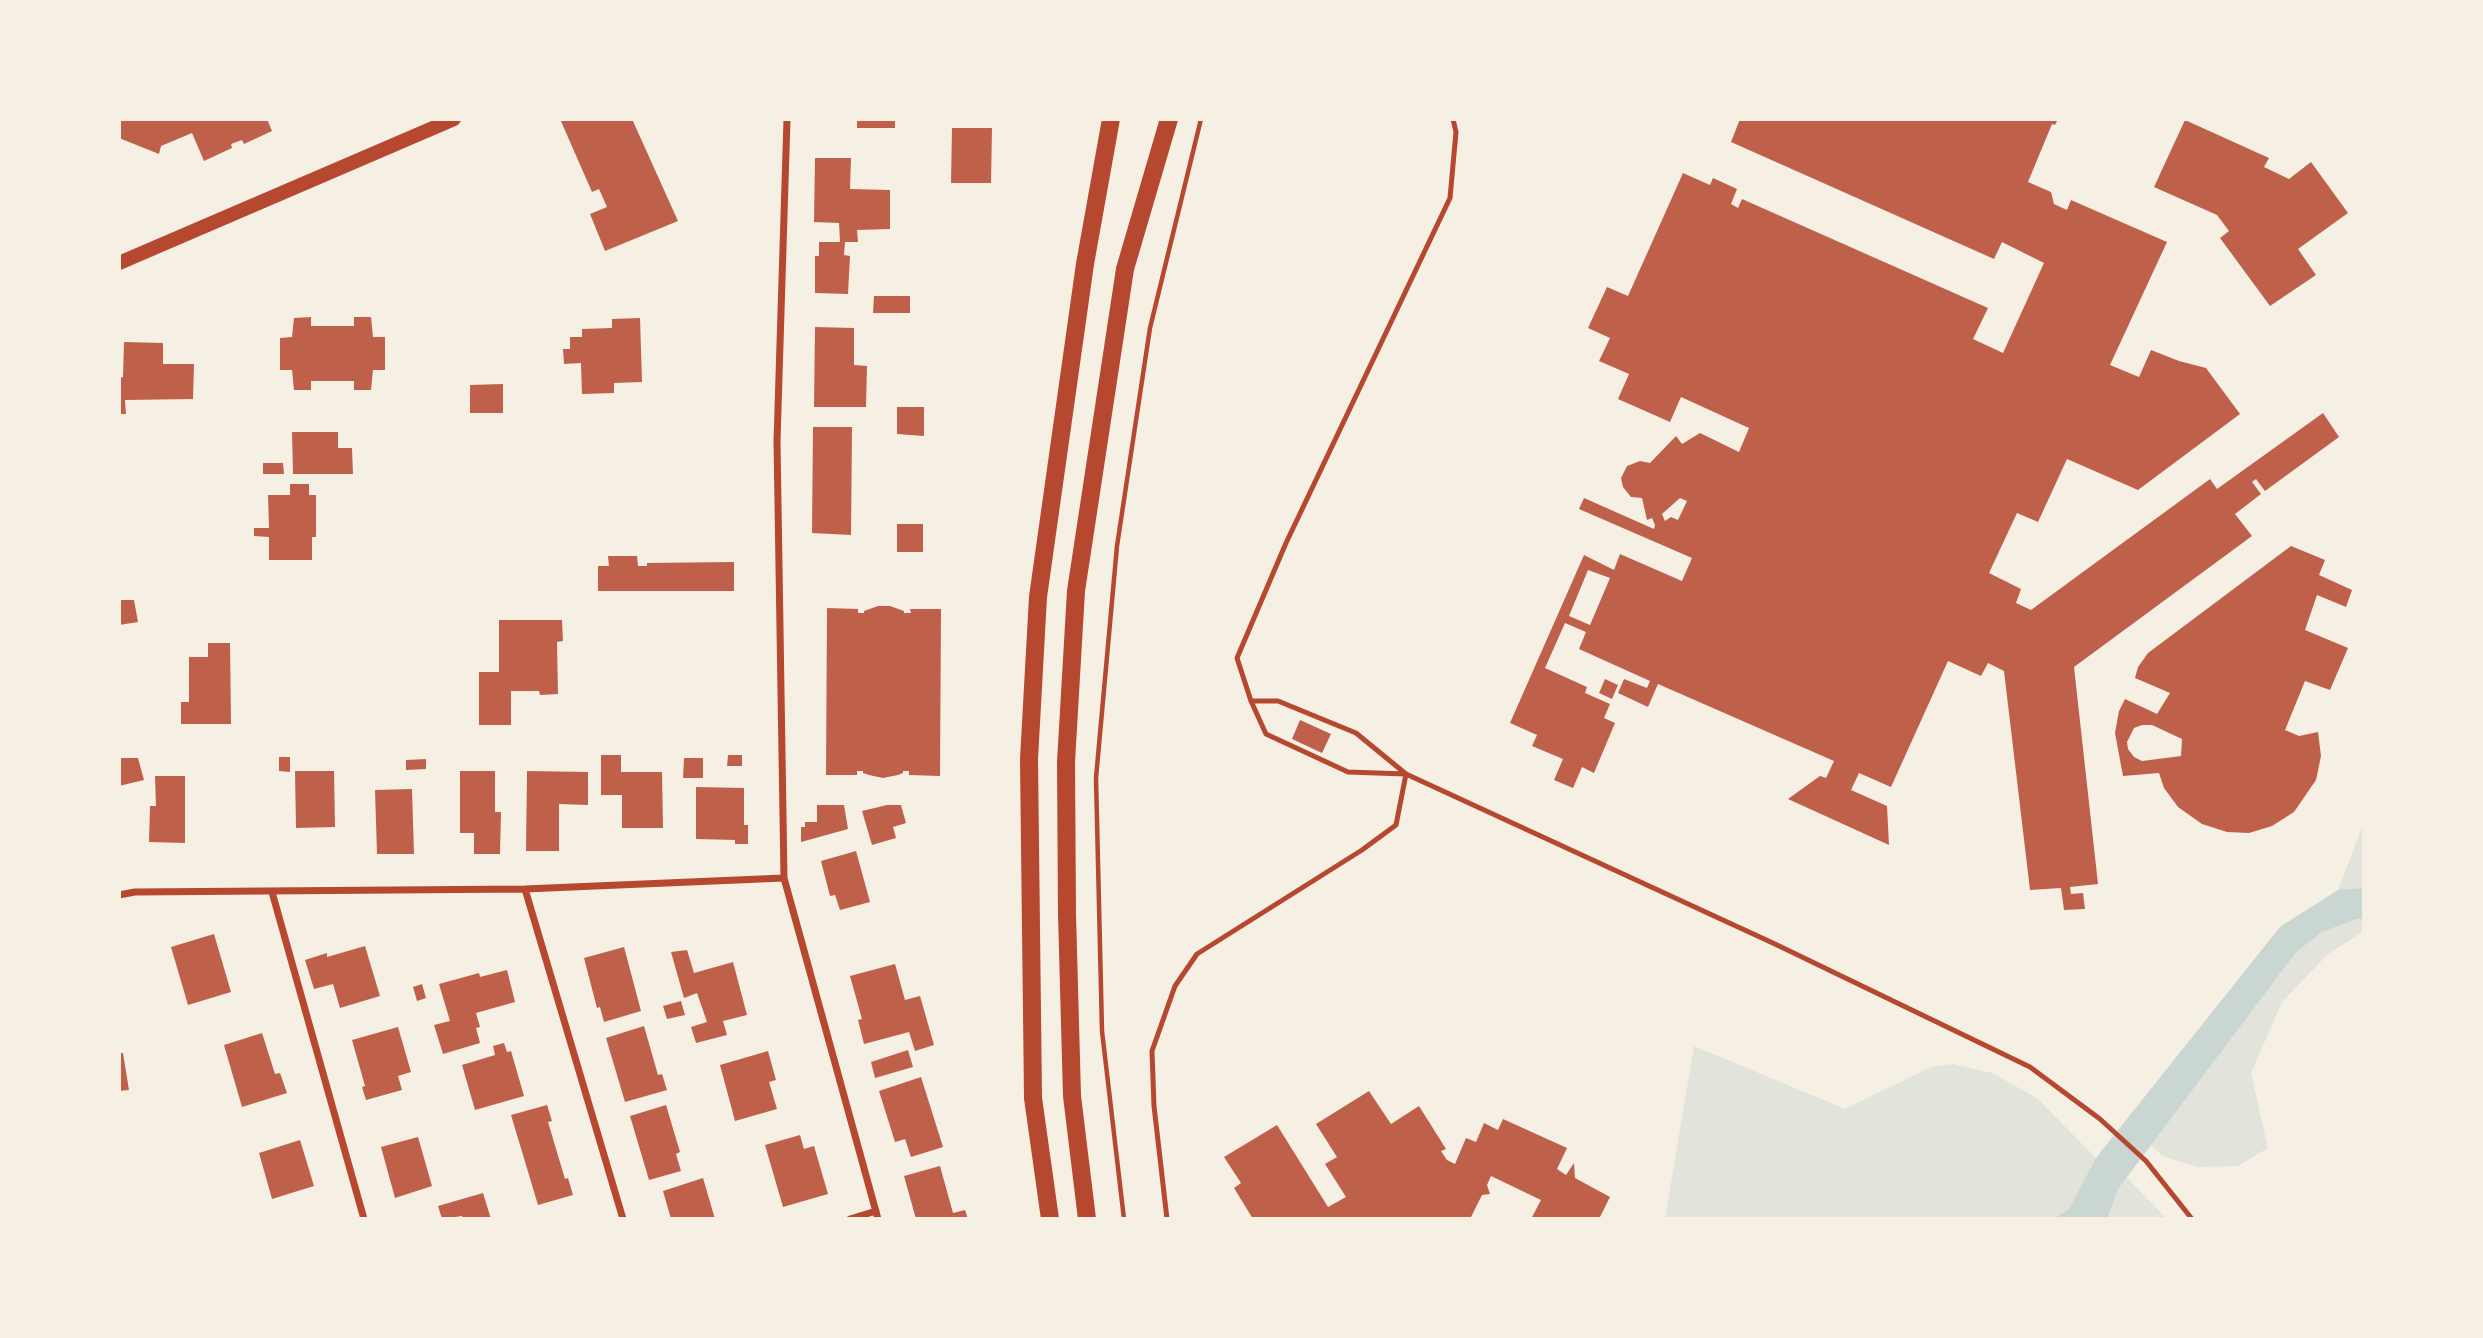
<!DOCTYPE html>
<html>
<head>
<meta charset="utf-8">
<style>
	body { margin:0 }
	#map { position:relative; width:2483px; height:1338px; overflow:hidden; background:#f6efe4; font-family:Cabin,sans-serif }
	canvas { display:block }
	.frame { position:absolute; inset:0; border:121px solid #f6efe4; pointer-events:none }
</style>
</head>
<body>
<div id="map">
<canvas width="2483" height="1338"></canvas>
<div class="frame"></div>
</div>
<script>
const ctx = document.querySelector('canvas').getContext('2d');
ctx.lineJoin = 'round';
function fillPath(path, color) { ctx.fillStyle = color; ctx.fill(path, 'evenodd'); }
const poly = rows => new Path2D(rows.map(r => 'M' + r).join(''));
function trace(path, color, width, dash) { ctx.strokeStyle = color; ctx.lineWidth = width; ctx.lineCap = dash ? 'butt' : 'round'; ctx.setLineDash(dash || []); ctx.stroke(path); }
const green = poly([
	[2364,822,2364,931,2328,954,2282,1002,2251,1073,2268,1148,2238,1166,2198,1167,2162,1156,2126,1120,2280,927,2338,890],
	[1694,1046,1845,1109,1931,1067,1952,1064,1992,1073,2037,1098,2096,1158,2129,1180,2167,1219,1665,1219]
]);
const water = poly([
	[2364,888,2364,919,2356,919,2322,932,2296,952,2118,1189,2107,1219,2054,1219,2069,1209,2096,1158,2280,927,2338,890]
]);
const building = poly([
	[119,119,267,119,272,131,244,144,242,140,231,144,232,148,204,161,192,133,161,146,159,154,119,138],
	[560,119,632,119,678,221,605,251,590,214,607,207,599,189,592,192],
	[857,119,895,119,895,128,857,128],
	[1740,119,2058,119,2055,125,2052,124,2028,182,2051,192,2054,204,2067,210,2071,200,2167,242,2110,365,2139,377,2151,350,2179,361,2206,368,2240,414,2138,490,2067,459,2038,522,2017,513,1989,573,2021,589,2016,603,2031,610,2210,479,2217,489,2323,413,2339,437,2265,491,2256,479,2252,482,2261,494,2235,514,2252,536,2074,667,2098,884,2070,887,2071,894,2083,893,2085,909,2064,910,2061,888,2030,890,2004,671,1988,663,1981,676,1948,661,1891,787,1859,773,1851,790,1887,806,1889,845,1788,799,1820,776,1826,778,1834,761,1658,684,1648,707,1618,693,1624,679,1647,688,1650,681,1579,649,1586,632,1565,623,1545,668,1587,687,1585,693,1610,704,1604,718,1615,723,1594,773,1582,767,1573,788,1554,780,1563,759,1532,746,1537,735,1510,723,1584,555,1614,570,1620,554,1682,581,1692,558,1579,509,1584,498,1654,529,1655,525,1652,518,1647,520,1642,498,1631,497,1623,487,1621,478,1627,466,1640,461,1650,463,1676,436,1682,444,1700,433,1739,452,1749,428,1681,397,1670,422,1618,399,1629,374,1599,361,1610,338,1588,328,1607,287,1628,296,1683,173,1710,185,1713,178,1737,189,1731,204,1738,208,1742,199,1988,308,1973,339,2003,353,2044,263,2002,242,1994,259,1731,142],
	[1680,498,1687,501,1678,520,1671,517,1665,521,1662,514],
	[1588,570,1610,578,1590,625,1569,616],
	[2185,120,2269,158,2264,167,2289,179,2311,162,2348,213,2298,249,2316,275,2270,306,2220,238,2229,231,2217,215,2154,187],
	[952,128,992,128,991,183,951,183],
	[815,158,851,158,850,189,890,190,890,229,857,230,858,242,845,242,844,255,850,256,848,294,815,293,815,256,819,256,819,242,840,242,839,223,814,222],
	[874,296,910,296,910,313,873,313],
	[311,317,311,326,354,326,354,317,371,317,373,337,385,337,385,370,373,370,371,390,354,390,354,381,311,381,311,390,294,390,292,370,280,370,280,338,292,337,294,318],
	[640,318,642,382,614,383,614,393,582,394,581,363,564,364,563,349,570,349,570,337,582,337,582,329,612,328,612,319],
	[815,327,854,328,854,365,867,366,866,407,814,407],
	[124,342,163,343,163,364,194,364,193,399,125,400,126,414,119,414,119,378,123,377],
	[503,384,503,413,470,413,470,385],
	[897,407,924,407,924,436,897,434],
	[813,427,852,427,851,535,812,533],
	[292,432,338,432,338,448,352,448,353,474,293,474],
	[263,463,283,463,284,474,263,474],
	[290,484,309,484,309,495,316,495,316,537,312,537,312,560,269,560,269,537,254,536,254,528,269,528,268,495,290,495],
	[897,524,923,524,923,552,897,552],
	[2291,546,2325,560,2319,575,2352,590,2346,607,2317,595,2305,630,2348,648,2330,690,2305,681,2285,730,2299,736,2318,732,2321,756,2316,780,2294,812,2272,826,2249,833,2227,832,2202,824,2178,807,2164,788,2159,773,2123,776,2115,733,2119,711,2125,699,2157,714,2170,693,2135,678,2138,667,2148,653],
	[2142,725,2152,725,2182,739,2181,756,2142,761,2134,757,2128,749,2127,742,2134,728],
	[608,556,637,556,638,566,647,566,647,563,734,562,734,591,598,591,598,566,609,566],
	[119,600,134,600,138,622,119,625],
	[878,606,890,606,904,611,904,613,911,613,910,609,941,609,940,776,909,775,909,771,903,771,903,773,898,775,883,778,869,775,863,773,863,771,857,771,857,775,826,775,827,608,858,609,858,613,864,613,864,611],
	[499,620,562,620,563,641,557,642,558,694,540,695,539,691,511,691,511,725,479,725,479,672,499,672],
	[208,643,230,643,231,724,181,724,181,702,189,702,189,657,208,657],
	[1605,679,1618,685,1612,699,1599,693],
	[1300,720,1331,734,1322,753,1292,739],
	[601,755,621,755,621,772,662,772,663,828,622,828,622,795,601,795],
	[728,755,742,755,742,766,727,766],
	[279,757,290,757,290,772,279,771],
	[119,758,138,758,144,780,119,786],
	[684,758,703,758,703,778,683,778],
	[426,759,426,769,406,770,406,760],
	[295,771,334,771,335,827,296,828],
	[460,771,495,771,495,812,501,812,500,854,474,854,474,833,460,833],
	[527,771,588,772,588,805,559,804,559,851,526,851],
	[155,776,185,776,185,843,149,842,150,806,156,806],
	[696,787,744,788,744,825,748,825,748,844,735,844,735,840,696,839],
	[412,789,414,854,377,854,375,790],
	[817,805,844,805,848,829,801,842,801,827,805,827,805,822,817,822],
	[887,805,901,805,906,823,893,827,896,838,872,845,862,811],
	[856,851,870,902,840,910,835,895,830,896,821,861],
	[214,934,231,992,188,1005,171,947],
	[365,946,380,996,340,1008,333,984,314,989,305,960,327,953,327,957],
	[624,947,641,1011,604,1022,600,1007,597,1008,584,958],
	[687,950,694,973,733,962,747,1015,723,1021,727,1035,696,1043,691,1027,707,1022,697,993,684,998,671,952],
	[895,964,905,1000,920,996,934,1045,915,1051,909,1032,864,1044,858,1020,862,1019,850,976],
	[507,970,515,1002,476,1013,480,1027,476,1028,480,1043,443,1054,434,1025,450,1021,439,984,479,973,480,977],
	[422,984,426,998,417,1001,413,987],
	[681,1001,685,1015,667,1019,663,1006],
	[644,1026,658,1075,662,1074,667,1090,625,1102,606,1038],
	[398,1027,411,1072,398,1076,402,1090,366,1100,362,1087,365,1086,352,1040],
	[262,1033,275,1074,280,1073,287,1093,242,1107,224,1045],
	[504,1043,507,1052,511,1051,524,1096,475,1110,462,1065,495,1055,493,1046],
	[908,1050,913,1067,875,1078,871,1062],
	[768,1051,776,1080,769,1082,777,1109,735,1121,720,1065],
	[119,1053,123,1053,129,1090,119,1091],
	[921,1077,943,1147,911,1157,905,1139,895,1142,879,1091],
	[1369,1091,1391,1124,1419,1106,1446,1149,1441,1151,1447,1160,1455,1164,1466,1138,1476,1142,1484,1123,1498,1130,1503,1119,1567,1148,1557,1169,1566,1175,1574,1163,1575,1178,1610,1197,1599,1219,1531,1219,1541,1200,1491,1176,1487,1185,1490,1194,1482,1195,1470,1219,1253,1219,1234,1188,1241,1183,1224,1157,1277,1125,1328,1207,1346,1197,1325,1164,1337,1157,1316,1124],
	[547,1105,552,1121,548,1122,565,1179,568,1178,573,1195,538,1205,511,1115],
	[666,1105,680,1152,676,1154,681,1171,649,1180,630,1116],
	[800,1135,804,1149,814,1146,828,1194,783,1207,765,1145],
	[418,1137,432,1186,395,1198,381,1147],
	[300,1140,314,1186,272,1199,259,1153],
	[940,1166,953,1213,965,1210,968,1219,916,1219,904,1176],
	[703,1178,715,1219,671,1219,663,1191],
	[483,1193,491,1219,463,1219,462,1216,442,1219,438,1206]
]);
const path = poly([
	[1124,1219,1102,1031,1096,778,1117,546,1150,328,1201,119]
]);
const service = poly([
	[1251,701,1278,701,1356,733,1406,774,1775,944,2030,1067,2100,1119,2146,1161,2192,1219],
	[1406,774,1348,772,1266,734,1251,701,1237,658,1286,543,1450,198,1456,132,1453,119],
	[1167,1219,1154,1106,1152,1051,1175,986,1197,954,1362,850,1396,825,1406,774]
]);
const minor = poly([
	[787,119,777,441,784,878,878,1219],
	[525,889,623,1219],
	[272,892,364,1219],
	[119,895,135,892,525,889,784,878],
	[850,1219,876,1211]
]);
const secondary = poly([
	[119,263,454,119]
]);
const primary = poly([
	[1050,1219,1033,1098,1029,759,1038,597,1085,264,1111,119],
	[1087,1219,1072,1096,1067,914,1066,762,1076,591,1125,269,1169,119]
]);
fillPath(green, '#e2e4dc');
fillPath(water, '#c9d6d2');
fillPath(building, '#bf614a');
trace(path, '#b5482f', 4.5);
trace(service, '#b5482f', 5);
trace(minor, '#b5482f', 7);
trace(secondary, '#b5482f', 14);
trace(primary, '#b5482f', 18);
</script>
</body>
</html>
